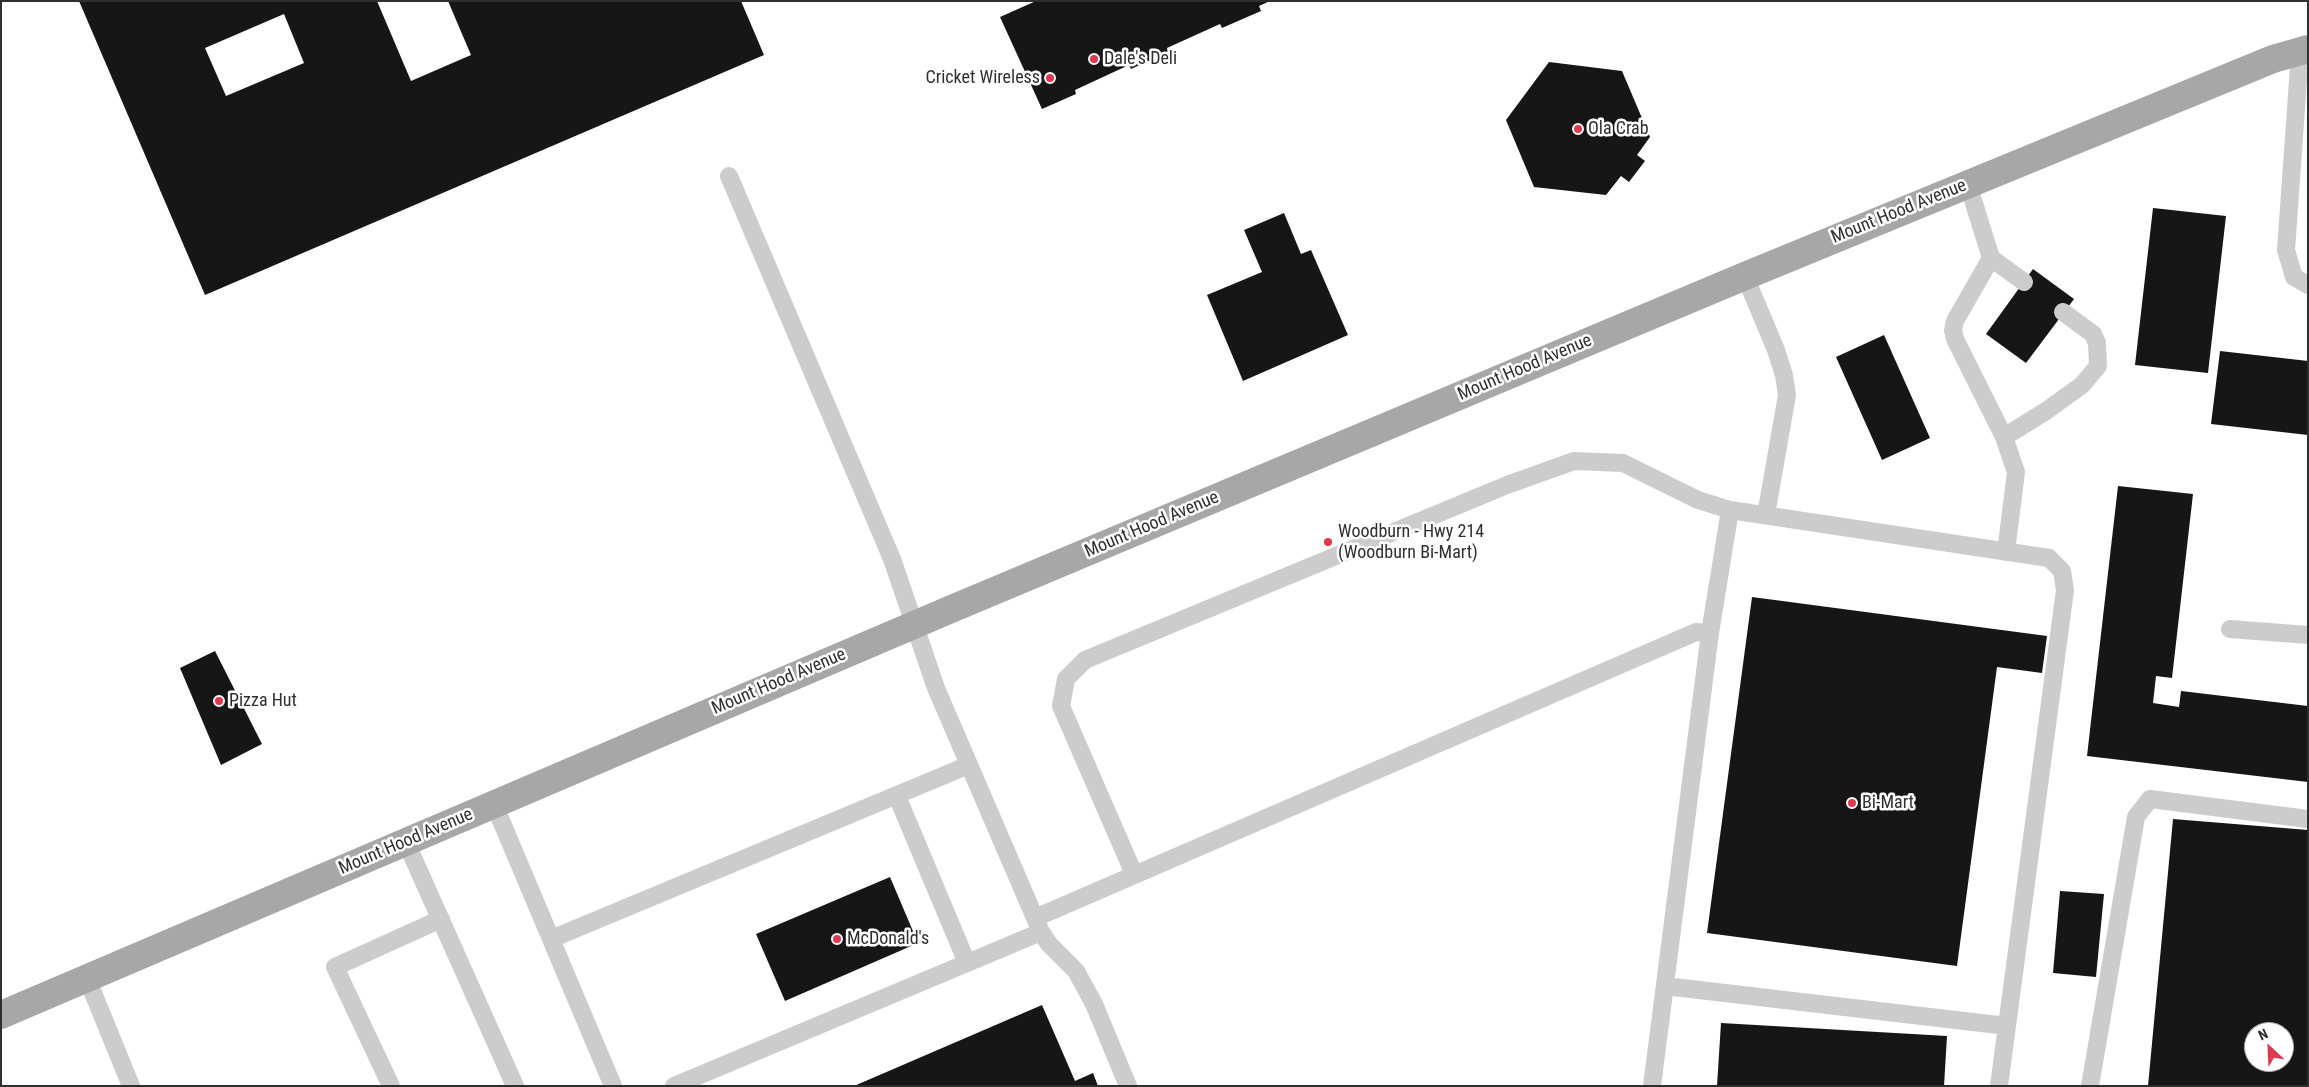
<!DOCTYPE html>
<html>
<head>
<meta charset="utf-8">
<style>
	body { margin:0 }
	#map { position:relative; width:2309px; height:1087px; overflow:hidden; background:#fff; font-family:"Roboto Condensed",sans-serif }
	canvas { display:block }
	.frame { position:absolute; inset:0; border:2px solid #2f2f2f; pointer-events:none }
	.north { position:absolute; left:2244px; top:1022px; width:50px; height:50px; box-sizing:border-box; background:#fff; border:1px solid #acacac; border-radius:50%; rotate:335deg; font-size:14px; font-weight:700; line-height:20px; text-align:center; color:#2f2f2f }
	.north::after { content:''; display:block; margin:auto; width:18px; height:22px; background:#df3951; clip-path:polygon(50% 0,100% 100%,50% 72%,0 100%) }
</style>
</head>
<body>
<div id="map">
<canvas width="2309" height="1087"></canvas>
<div class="frame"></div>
<div class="north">N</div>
</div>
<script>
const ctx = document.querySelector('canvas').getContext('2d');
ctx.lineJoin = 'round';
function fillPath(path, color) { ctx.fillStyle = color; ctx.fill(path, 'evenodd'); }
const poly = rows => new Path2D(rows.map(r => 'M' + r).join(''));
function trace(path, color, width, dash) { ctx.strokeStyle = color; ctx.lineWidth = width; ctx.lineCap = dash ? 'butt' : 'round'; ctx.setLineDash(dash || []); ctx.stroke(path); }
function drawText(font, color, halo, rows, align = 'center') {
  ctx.font = font + ' "Roboto Condensed",sans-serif'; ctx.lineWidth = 5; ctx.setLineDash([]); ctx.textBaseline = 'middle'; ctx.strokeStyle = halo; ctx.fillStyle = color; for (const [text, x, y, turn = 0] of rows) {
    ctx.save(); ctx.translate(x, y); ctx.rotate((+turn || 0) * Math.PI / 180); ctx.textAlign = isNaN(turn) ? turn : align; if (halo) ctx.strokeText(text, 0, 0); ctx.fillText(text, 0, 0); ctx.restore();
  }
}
const building = poly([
	[79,1,377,1,411,81,471,55,448,1,741,1,764,55,205,295],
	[284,14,304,63,226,96,205,48],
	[1036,1,1270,1,1259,6,1261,11,1222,28,1220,24,1167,48,1168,52,1131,69,1129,65,1075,90,1076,94,1042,109,1000,17],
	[1549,62,1622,71,1650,137,1637,155,1645,161,1629,182,1621,176,1606,195,1534,187,1506,120],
	[2153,208,2226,216,2208,373,2135,365],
	[1284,213,1301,254,1311,250,1348,335,1243,381,1207,295,1262,272,1244,230],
	[2033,269,2074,299,2026,363,1986,334],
	[1884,335,1930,438,1882,460,1836,357],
	[2220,351,2308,361,2308,435,2211,424],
	[2118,486,2193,494,2172,678,2156,676,2153,703,2179,707,2181,691,2308,706,2308,782,2087,756],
	[1752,597,2047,636,2042,673,1997,667,1957,966,1707,933],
	[215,651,262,744,221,765,180,668],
	[2173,819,2308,830,2308,1086,2148,1086],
	[2254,1032,2284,1032,2284,1062,2254,1062],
	[890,877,918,943,785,1001,756,934],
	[2060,891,2104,894,2096,977,2053,973],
	[1042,1005,1075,1081,1093,1073,1098,1086,854,1086],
	[1721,1023,1947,1036,1944,1086,1717,1086]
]);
const service = poly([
	[2300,52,2286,250,2294,277,2308,285],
	[729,176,892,559,936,688,1041,932,1049,944,1076,971,1094,1004,1128,1086],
	[1968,184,1991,258,1955,321,1953,330,1955,339,2004,437,2016,472,2006,552],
	[1991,258,2024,282],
	[1745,276,1776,350,1784,375,1787,395,1766,515],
	[2004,437,2046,411,2082,385,2098,366,2097,343,2093,334,2063,312],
	[2230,629,2308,635],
	[897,796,967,963],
	[494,804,613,1086],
	[406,842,515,1086],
	[1134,874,1061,706,1066,679,1085,660,1507,485,1574,461,1623,463,1698,500,1730,510,2049,558,2062,571,2065,590,1999,1086],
	[1035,918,1696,632,1710,633],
	[551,939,969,765],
	[87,978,131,1086],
	[1665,986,2007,1026],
	[391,1086,335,967,441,919],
	[674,1086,1041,932],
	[1652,1086,1710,633,1730,510],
	[2090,1086,2136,817,2150,799,2308,819]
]);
const primary = poly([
	[1,1015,949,610,1745,276,2273,59,2308,49]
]);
const markers = [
	[1094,59,5,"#df3951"],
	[1050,78,5,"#df3951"],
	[1578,129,5,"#df3951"],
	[1328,542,5,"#df3951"],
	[219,701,5,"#df3951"],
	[1852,803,5,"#df3951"],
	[837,939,5,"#df3951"]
];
const poiNames = [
	["Dale's Deli",1104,59],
	["Cricket Wireless",1040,78,"right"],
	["Ola Crab",1588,129],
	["Woodburn - Hwy 214",1338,532],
	["(Woodburn Bi-Mart)",1338,553],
	["Pizza Hut",229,701],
	["Bi-Mart",1862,803],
	["McDonald's",847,939]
];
const streetNames = [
	["Mount Hood Avenue",1899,212,-22],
	["Mount Hood Avenue",1525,368,-23],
	["Mount Hood Avenue",1152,525,-23],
	["Mount Hood Avenue",779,682,-23],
	["Mount Hood Avenue",406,842,-23]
];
fillPath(building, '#161616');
trace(service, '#ccc', 18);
trace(primary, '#a7a7a7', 28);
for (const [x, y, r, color] of markers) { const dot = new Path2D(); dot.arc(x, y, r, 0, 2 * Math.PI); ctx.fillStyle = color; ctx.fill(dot); trace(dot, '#fff', 2); }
drawText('18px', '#2f2f2f', '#fff', poiNames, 'left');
drawText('18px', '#2f2f2f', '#fff', streetNames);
</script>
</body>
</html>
